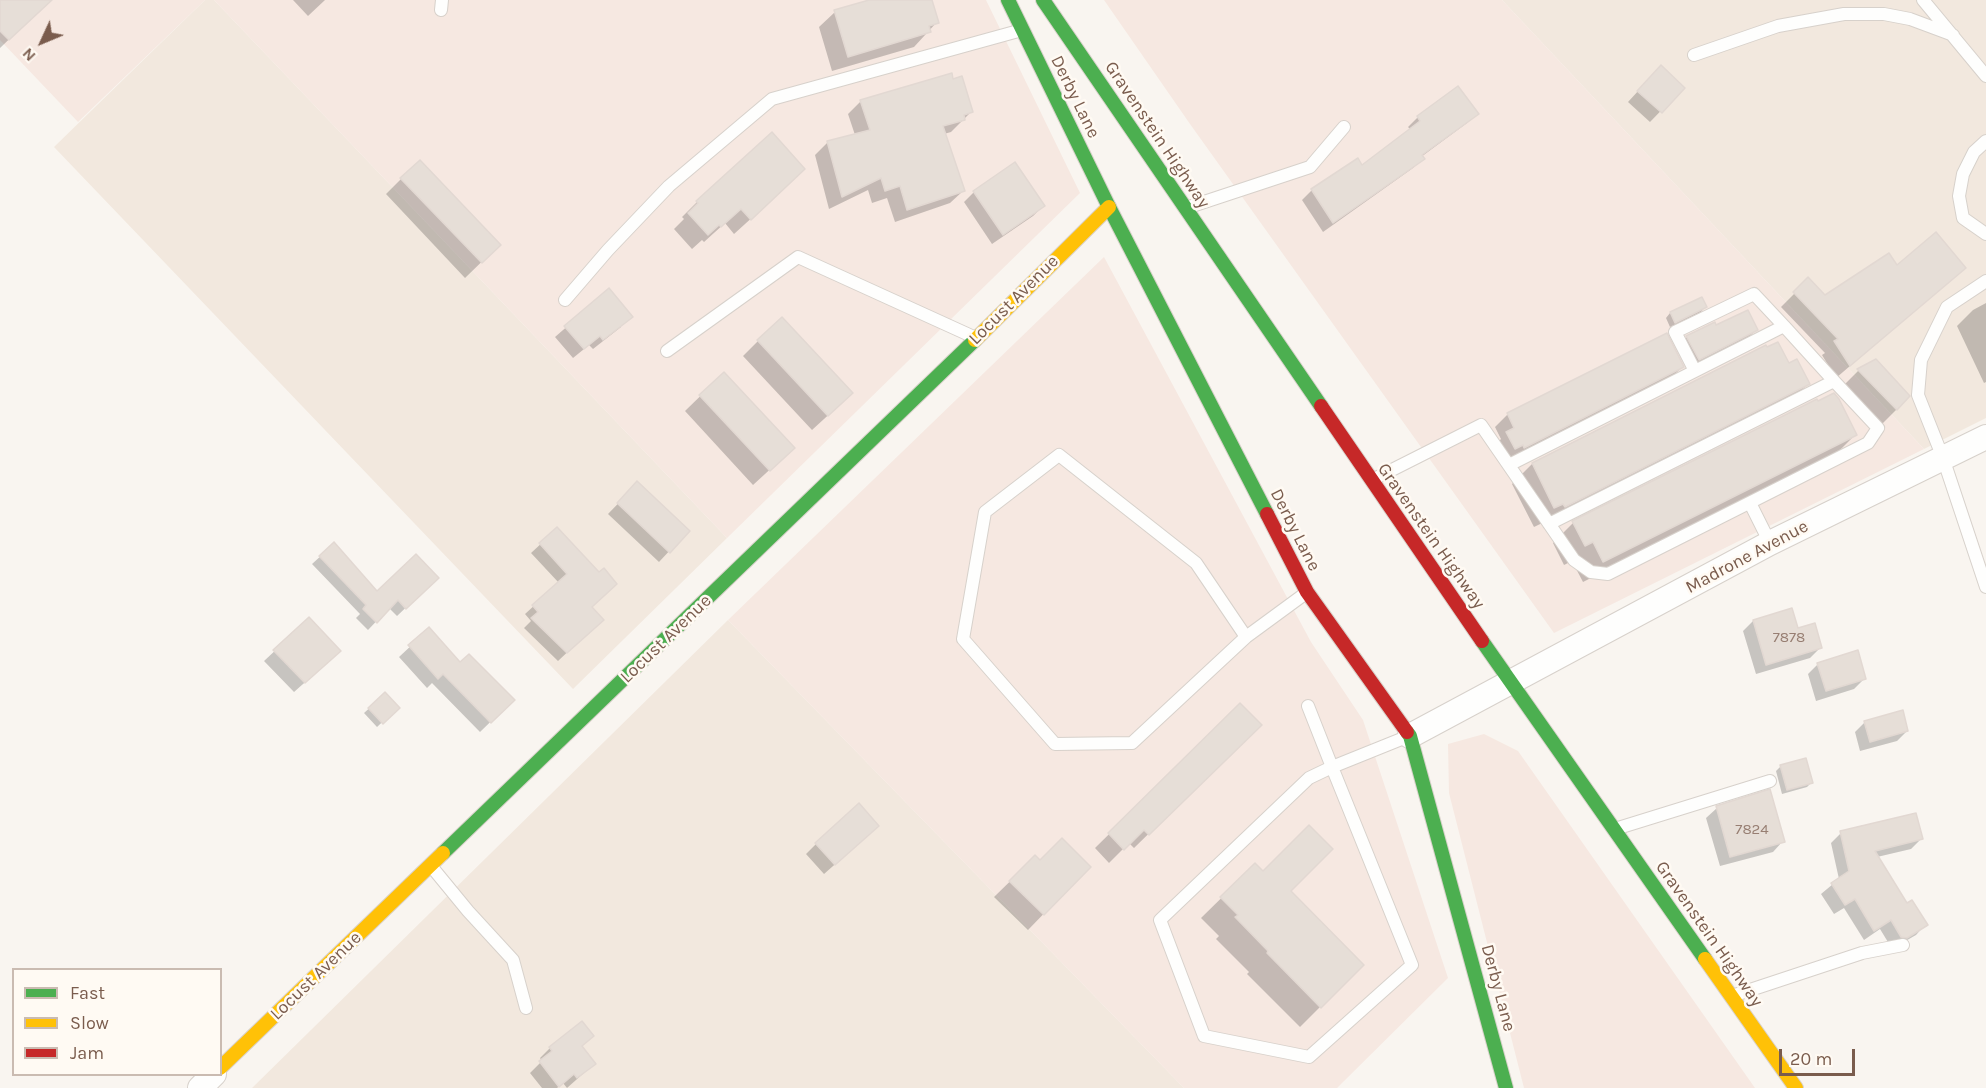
<!DOCTYPE html>
<html>
<head>
<meta charset="utf-8">
<style>
	body { margin:0 }
	#map { position:relative; width:1986px; height:1088px; overflow:hidden; background:#f9f5f0; font-family:Karla,sans-serif }
	canvas { display:block }
	.legend { position:absolute; left:12px; top:968px; width:210px; height:108px; box-sizing:border-box; background:#fffaf3; border:2px solid #cabbb1; margin:0; padding:8px 10px; list-style:none; font-size:18px; color:#7a5c4d }
	.legend li { display:flex; align-items:center; gap:12px; height:30px }
	.legend b { width:30px; border:2px solid #cabbb1 }
	.north { position:absolute; left:12px; top:12px; width:60px; height:60px; -webkit-text-stroke:4px #fffaf3; paint-order:stroke; rotate:226deg; font-size:16px; font-weight:700; line-height:24px; text-align:center; color:#7a5c4d }
	.north::after { content:''; display:block; margin:auto; width:21px; height:27px; background:#7a5c4d; clip-path:polygon(50% 0,100% 100%,50% 72%,0 100%) }
	.scale { position:absolute; left:1779px; top:1049px; width:76px; height:27px; box-sizing:border-box; border:3px solid #7a5c4d; border-top:0; padding-left:8px; font-size:18px; line-height:21px; white-space:nowrap; color:#7a5c4d; -webkit-text-stroke:4px #fffaf3; paint-order:stroke }
</style>
</head>
<body>
<div id="map">
<canvas width="1986" height="1088"></canvas>
<ul class="legend">
<li><b style="height:8px;background:#4caf50"></b>Fast</li>
<li><b style="height:8px;background:#ffc107"></b>Slow</li>
<li><b style="height:8px;background:#c62828"></b>Jam</li>
</ul>
<div class="north">N</div>
<div class="scale">20 m</div>
</div>
<script>
const ctx = document.querySelector('canvas').getContext('2d');
ctx.lineJoin = 'round';
function fillPath(path, color) { ctx.fillStyle = color; ctx.fill(path, 'evenodd'); }
const poly = rows => new Path2D(rows.map(r => 'M' + r).join(''));
function trace(path, color, width, dash) { ctx.strokeStyle = color; ctx.lineWidth = width; ctx.lineCap = dash ? 'butt' : 'round'; ctx.setLineDash(dash || []); ctx.stroke(path); }
function drawText(font, color, halo, rows, align = 'center') {
  ctx.font = font + ' Karla,sans-serif'; ctx.lineWidth = 5; ctx.setLineDash([]); ctx.textBaseline = 'middle'; ctx.strokeStyle = halo; ctx.fillStyle = color; for (const [text, x, y, turn = 0] of rows) {
    ctx.save(); ctx.translate(x, y); ctx.rotate((+turn || 0) * Math.PI / 180); ctx.textAlign = isNaN(turn) ? turn : align; if (halo) ctx.strokeText(text, 0, 0); ctx.fillText(text, 0, 0); ctx.restore();
  }
}
const residential = poly([
	[205,0,214,0,727,538,573,689,54,147],
	[1502,0,1986,0,1986,418,1924,449],
	[728,620,1184,1088,252,1088]
]);
const commercial = poly([
	[0,0,205,0,78,122,0,40],
	[214,0,986,0,1080,193,727,538],
	[1104,0,1502,0,1924,449,1554,633,1190,124],
	[1104,257,1311,642,1363,720,1448,978,1337,1088,1184,1088,728,620],
	[1484,734,1518,751,1755,1088,1524,1088,1449,793,1448,744]
]);
const shadow = poly([
	[0,0,34,0,26,23,0,48],
	[293,0,325,0,308,16],
	[874,0,931,0,937,22,914,47,832,71,819,27,835,12],
	[1651,77,1683,88,1650,122,1628,102],
	[1458,88,1477,114,1467,123,1421,157,1423,158,1413,168,1323,232,1302,200,1312,190,1357,160,1362,167,1411,130,1408,127,1418,117],
	[861,101,971,112,951,132,944,134,963,191,950,203,895,222,887,198,872,203,868,190,829,209,815,155,828,142,855,135,848,114],
	[401,179,499,245,465,278,386,194],
	[788,185,734,234,725,223,704,242,702,240,692,249,674,229,684,219,682,217,697,202],
	[974,192,1043,206,1033,216,992,244,964,202],
	[1896,267,1964,268,1836,378,1822,355,1825,353,1781,307,1808,280,1824,297],
	[609,290,621,327,593,349,589,345,573,358,555,337],
	[1701,299,1705,307,1701,312,1670,327,1666,318,1670,313],
	[1986,303,1986,382,1984,383,1957,326,1973,310],
	[1716,327,1756,330,1746,340,1688,369,1677,347,1687,337],
	[758,341,836,408,812,430,743,356],
	[1765,347,1808,384,1788,404,1534,527,1512,484,1532,464],
	[1876,361,1908,398,1881,425,1843,386,1858,371],
	[1682,367,1669,380,1511,460,1494,446,1501,439,1495,427,1508,414],
	[723,374,777,463,753,485,685,411],
	[1855,435,1835,455,1583,582,1572,561,1564,565,1553,543,1573,523],
	[637,484,688,531,659,562,608,514],
	[557,529,590,607,593,628,558,661,524,628,531,621,525,614,559,583,531,553],
	[334,544,377,593,437,578,397,616,389,608,368,630,356,618,360,614,312,564],
	[309,619,329,661,294,692,264,661],
	[1753,621,1797,630,1820,648,1810,658,1756,674,1743,631],
	[429,629,460,665,513,700,480,732,432,683,427,688,399,657],
	[1818,664,1864,679,1854,689,1816,701,1808,674],
	[385,694,397,708,377,727,364,713],
	[1240,705,1260,725,1134,848,1129,843,1109,863,1095,848],
	[1865,722,1907,731,1897,741,1860,751,1855,732],
	[1781,766,1811,783,1807,787,1782,794,1776,771],
	[1717,808,1783,841,1773,852,1720,866,1706,818],
	[1841,833,1921,839,1911,849,1877,857,1907,905,1926,924,1916,935,1895,947,1891,947,1880,929,1864,940,1844,908,1834,914,1821,894,1839,879,1831,843],
	[867,836,824,874,806,854,816,844],
	[1035,857,1040,862,1089,867,1028,930,994,897],
	[1255,865,1362,965,1300,1027,1247,974,1249,972,1216,939,1219,936,1201,918],
	[592,1036,580,1047,594,1064,567,1088,563,1083,557,1088,542,1088,530,1073,542,1061,540,1058,550,1048]
]);
const building = poly([
	[0,0,52,0,9,40,0,31,0,0],
	[869,0,932,0,939,23,929,26,931,32,848,57,834,10,869,0],
	[1661,65,1685,88,1662,113,1637,91,1661,65],
	[952,73,953,79,962,76,973,112,964,115,965,120,943,126,965,191,907,210,900,186,885,191,881,178,842,197,827,141,870,130,860,100,952,73],
	[1458,86,1479,114,1422,155,1425,159,1333,223,1311,189,1358,158,1362,165,1420,121,1417,116,1458,86],
	[772,132,805,169,751,220,741,209,721,227,719,225,708,235,688,213,698,203,696,201,772,132],
	[420,160,501,245,482,263,400,178,420,160],
	[1015,162,1045,206,1003,235,973,191,1015,162],
	[1936,232,1966,268,1850,366,1834,341,1838,339,1793,292,1808,277,1825,295,1889,253,1897,265,1936,232],
	[609,288,633,317,603,340,600,336,584,349,564,326,609,288],
	[1702,297,1707,307,1675,323,1670,312,1702,297],
	[1748,310,1758,330,1699,360,1686,336,1715,322,1716,325,1748,310],
	[782,317,853,393,828,416,757,340,782,317],
	[1667,333,1684,367,1524,448,1523,445,1515,449,1506,432,1514,428,1507,413,1667,333],
	[1778,342,1789,363,1797,359,1810,384,1565,507,1563,504,1554,508,1532,463,1766,345,1767,347,1778,342],
	[1876,359,1910,396,1897,410,1857,369,1876,359],
	[724,372,795,448,770,471,699,395,724,372],
	[1834,393,1839,399,1857,435,1603,562,1593,542,1585,546,1572,521,1817,399,1818,401,1834,393],
	[637,481,690,531,670,553,617,503,637,481],
	[557,527,599,572,604,568,617,584,592,607,604,620,567,653,531,618,538,612,532,605,567,574,539,543,557,527],
	[334,542,377,591,416,554,439,578,406,609,398,600,377,623,363,609,366,605,319,556,334,542],
	[1792,608,1798,628,1815,623,1822,648,1766,665,1753,620,1792,608],
	[309,617,341,651,305,683,273,650,309,617],
	[429,627,460,662,469,654,515,700,491,723,443,674,438,679,408,645,429,627],
	[1858,650,1866,679,1826,691,1817,663,1858,650],
	[385,692,400,708,383,724,368,708,385,692],
	[1240,703,1262,725,1149,835,1144,830,1124,850,1108,833,1240,703],
	[1903,710,1908,731,1870,742,1864,721,1903,710],
	[1806,758,1813,783,1787,790,1780,765,1806,758],
	[1770,789,1785,842,1730,857,1716,806,1770,789],
	[859,803,879,826,835,865,815,843,859,803],
	[1916,813,1923,839,1875,851,1907,903,1912,900,1928,925,1907,938,1901,937,1891,920,1874,931,1855,899,1845,905,1831,883,1849,871,1840,831,1916,813],
	[1309,825,1333,849,1291,891,1364,965,1321,1008,1267,953,1268,951,1235,917,1238,915,1220,897,1255,863,1263,871,1309,825],
	[1062,838,1091,867,1044,915,1009,881,1035,855,1040,860,1062,838],
	[582,1021,594,1036,582,1046,596,1064,577,1078,574,1074,559,1087,539,1061,552,1051,549,1047,582,1021]
]);
const lane = poly([
	[1923,0,1986,76],
	[441,10,442,0],
	[1694,55,1778,26,1844,14,1884,14,1910,19,1953,35],
	[1986,141,1974,152,1963,174,1959,196,1963,218,1986,234],
	[1186,208,1310,167,1344,127],
	[1986,281,1947,307,1921,360,1918,395,1943,458,1986,587],
	[565,300,608,250,669,186,772,99,1022,30],
	[667,351,798,257,976,338],
	[1695,371,1675,332,1754,294,1784,326],
	[1509,465,1784,326,1834,381],
	[1372,480,1481,425,1574,560,1591,572,1608,574,1868,443,1878,428,1834,381,1549,524],
	[1750,503,1770,543],
	[1246,637,1196,563,1059,455,985,512,963,639,1055,744,1132,743,1246,637,1306,593],
	[1308,706,1332,767,1412,965,1309,1057,1204,1036,1160,920,1309,778,1332,767,1409,736],
	[1615,829,1770,781],
	[431,866,468,911,513,960,526,1008],
	[1732,996,1862,953,1903,945]
]);
const street = poly([
	[1410,736,1770,543,1986,437],
	[200,1088,214,1074]
]);
const fast = poly([
	[1008,0,1109,207,1267,514],
	[1043,0,1321,406],
	[1482,641,1705,959],
	[1407,732,1410,736,1506,1088],
	[443,853,975,340]
]);
const slow = poly([
	[975,340,1109,207],
	[1705,959,1796,1088],
	[220,1068,443,853]
]);
const jam = poly([
	[1321,406,1482,641],
	[1267,514,1307,592,1407,732]
]);
const numberNames = [
	["7878",1789,638],
	["7824",1752,830]
];
const streetNames = [
	["Derby Lane",1075,97,64],
	["Gravenstein Highway",1157,135,56],
	["Locust Avenue",1014,300,-45],
	["Derby Lane",1295,530,63],
	["Gravenstein Highway",1431,536,55],
	["Madrone Avenue",1747,557,-28],
	["Locust Avenue",666,639,-44],
	["Gravenstein Highway",1709,934,55],
	["Locust Avenue",316,976,-44],
	["Derby Lane",1498,988,75]
];
fillPath(residential, '#f2e8de');
fillPath(commercial, '#f6e8e1');
fillPath(shadow, '#0003');
fillPath(building, '#e6ded7');
trace(building, '#e2d8d2', 1.5);
trace(lane, '#d7d1cb', 14);
trace(street, '#d7d1cb', 26);
trace(fast, '#d9d2cb', 16);
trace(slow, '#d9d2cb', 16);
trace(jam, '#d9d2cb', 16);
trace(lane, '#fefefd', 12);
trace(street, '#fefefd', 24);
trace(fast, '#4caf50', 14);
trace(slow, '#ffc107', 14);
trace(jam, '#c62828', 14);
drawText('15px', '#977e72', null, numberNames);
drawText('18px', '#7a5c4d', '#fffaf3', streetNames);
</script>
</body>
</html>
